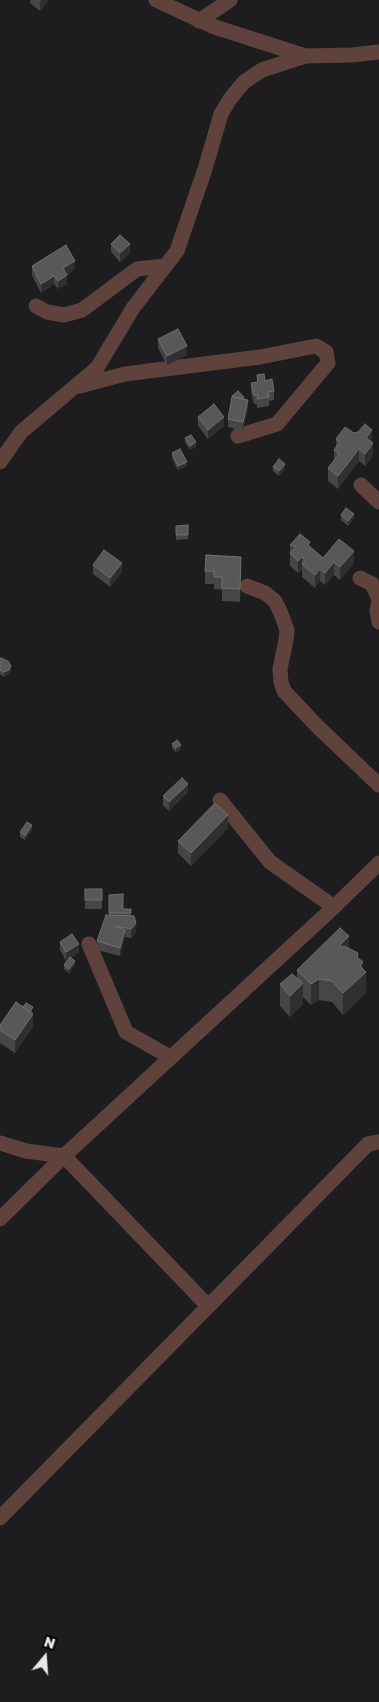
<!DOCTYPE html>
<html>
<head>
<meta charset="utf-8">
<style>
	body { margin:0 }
	#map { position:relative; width:379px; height:1702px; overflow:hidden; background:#1d1d1f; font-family:"Golos Text",sans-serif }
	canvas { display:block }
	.north { position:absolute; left:20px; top:1632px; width:50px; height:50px; -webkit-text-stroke:4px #070708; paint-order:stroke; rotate:18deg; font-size:14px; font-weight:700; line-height:20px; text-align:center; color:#e8e8ea }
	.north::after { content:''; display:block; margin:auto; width:18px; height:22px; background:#e8e8ea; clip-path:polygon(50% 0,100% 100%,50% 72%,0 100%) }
</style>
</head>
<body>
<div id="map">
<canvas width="379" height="1702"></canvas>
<div class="north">N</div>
</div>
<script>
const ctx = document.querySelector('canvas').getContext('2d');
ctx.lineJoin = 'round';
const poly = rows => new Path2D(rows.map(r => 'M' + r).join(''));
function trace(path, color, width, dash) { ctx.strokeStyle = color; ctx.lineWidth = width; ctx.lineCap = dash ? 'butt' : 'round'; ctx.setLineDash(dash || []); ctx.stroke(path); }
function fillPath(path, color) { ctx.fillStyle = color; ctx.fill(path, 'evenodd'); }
const minor = poly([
	[156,0,212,26,305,56,352,55,379,52],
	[199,21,230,0],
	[36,306,47,312,64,315,82,310,137,269,165,266],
	[80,386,125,374,260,357,316,346,326,352,328,363,277,424,238,436],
	[0,462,21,432,97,368,133,308,177,251,205,169,221,114,230,99,244,82,262,70,305,56],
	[361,485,379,502],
	[360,578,372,584,379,599],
	[247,586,265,593,275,601,280,611,287,630,286,640,280,669,281,682,284,691,317,726,379,785],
	[379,602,377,611,379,622],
	[220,800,270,862,334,907],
	[89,944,126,1032,170,1057],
	[0,1143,26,1151,64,1156,208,1306],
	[0,1219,64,1156,334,907,379,863],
	[0,1518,368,1144,379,1142]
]);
const wall = poly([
	[30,0,49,0,40,11,30,3],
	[111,244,130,253,120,262,111,252],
	[32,266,75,269,67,275,67,284,58,289,54,284,41,293,32,275],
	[158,339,187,355,167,365,158,348],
	[257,375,265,381,274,391,274,400,269,401,269,406,257,408,257,404,254,404,251,392,251,383,257,382],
	[244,399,248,408,243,431,228,427,228,419],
	[198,417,224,426,208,439,198,426],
	[354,433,372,442,373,456,365,466,359,461,338,489,328,481,328,468,334,460,334,450,336,448,336,439],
	[185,438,196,447,190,450,185,442],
	[172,453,187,466,178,470,172,458],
	[273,467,285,468,279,476,273,471],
	[341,515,354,519,348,526,341,520],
	[176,526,188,535,188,539,176,540],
	[290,545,310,547,323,558,354,563,340,580,334,575,325,585,320,581,315,588,302,577,302,570,298,573,290,566],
	[93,565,122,572,110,587,93,574],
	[241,569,240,602,222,601,222,590,214,589,214,584,205,584,205,571],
	[0,660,11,670,9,674,4,677,0,674],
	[172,744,181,749,176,753,172,748],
	[188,792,169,811,163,805,163,796],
	[228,828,191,866,178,853,178,841],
	[32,830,25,840,20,837,20,832],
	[85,889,102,889,102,909,85,909],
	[109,895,123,909,131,909,131,916,136,932,131,938,125,937,120,956,97,950,97,941,109,915],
	[60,942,79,953,71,957,75,965,69,973,64,969,64,965,68,960,66,961,60,950],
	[349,948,358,958,363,969,366,993,343,1015,332,1002,319,1000,311,1005,303,997,303,1004,290,1017,280,1006,280,984,297,979,297,970],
	[23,1007,33,1012,32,1013,33,1027,15,1053,0,1043,0,1025]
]);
const shadedWall = poly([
	[42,0,49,0,40,11,40,2],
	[130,244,130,253,120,262,120,253],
	[75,261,75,269,63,277,63,268],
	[67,275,67,284,58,289,58,281],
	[54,276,54,284,41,293,41,284],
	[187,346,187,355,167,365,167,356],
	[248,400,248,408,243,431,243,422],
	[224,417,224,426,208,439,208,430],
	[372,430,372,442,366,438],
	[196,442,196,447,190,450,190,446],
	[373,443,373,456,365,466,365,454],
	[359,449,359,461,338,489,338,476],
	[187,462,187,466,178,470,178,466],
	[285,464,285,468,279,476,279,471],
	[354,514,354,519,348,526,348,521],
	[354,551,354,563,340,580,340,567],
	[302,557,302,570,298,573,298,561],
	[334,562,334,575,325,585,325,573],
	[122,563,122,572,110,587,110,578],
	[320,569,320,581,315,588,315,575],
	[11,666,11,670,9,674,4,677,4,672],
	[181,745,181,749,176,753,176,748],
	[188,784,188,792,169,811,169,802],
	[228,815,228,828,191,866,191,853],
	[32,825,32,830,25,840,25,836],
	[136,923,136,932,131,938,131,929],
	[125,930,125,938,120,956,120,948],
	[349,936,349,957,339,946],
	[79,944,79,953,66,961,66,952],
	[75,961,75,965,69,973,69,969],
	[363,962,363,974,366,972,366,993,343,1015,343,993],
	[319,979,319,1000,311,1005,311,984],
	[303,983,303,1004,290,1017,290,996],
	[33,1014,33,1027,15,1053,15,1040]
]);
const building = poly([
	[120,235,130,244,120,253,111,244,120,235],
	[66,245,75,261,63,268,67,275,58,281,54,276,41,284,32,266,66,245],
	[178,329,187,346,167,356,158,339,178,329],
	[264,374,265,381,272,379,274,391,268,392,269,397,257,399,258,396,254,395,251,383,258,382,257,375,264,374],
	[238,391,244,397,243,399,232,396,238,391],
	[232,397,248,400,243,422,228,419,232,397],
	[214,404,224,417,208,430,198,417,214,404],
	[365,424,372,430,366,438,373,443,365,454,359,449,338,476,328,468,339,454,334,450,340,442,336,439,345,427,354,433,358,432,365,424],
	[191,435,196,442,190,446,185,438,191,435],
	[180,449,187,462,178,466,172,453,180,449],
	[279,459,285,464,279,471,273,467,279,459],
	[346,508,354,514,348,521,341,515,346,508],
	[188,525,188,535,176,535,176,526,188,525],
	[300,534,310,542,308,545,323,558,339,539,354,551,340,567,334,562,325,573,320,569,315,575,302,564,305,560,302,557,298,561,290,553,296,547,290,545,300,534],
	[104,550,122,563,110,578,93,565,104,550],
	[206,555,241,557,240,589,222,588,222,577,214,577,214,571,205,571,206,555],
	[1,658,8,661,11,666,9,670,4,672,0,670,0,660,1,658],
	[177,740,181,745,176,748,172,744,177,740],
	[182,778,188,784,169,802,163,796,182,778],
	[215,803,228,815,191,853,178,841,215,803],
	[27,822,32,825,25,836,20,832,27,822],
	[85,889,102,889,102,900,85,900,85,889],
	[123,894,123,909,131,909,131,913,109,913,109,895,123,894],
	[106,915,134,916,136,923,131,929,115,926,125,930,120,948,97,941,106,915],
	[340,928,349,936,339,946,346,947,358,953,357,957,363,962,360,966,366,972,343,993,332,981,319,979,311,984,297,970,340,928],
	[72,934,79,944,66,952,60,942,72,934],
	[70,957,75,961,69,969,64,965,70,957],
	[292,974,303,983,290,996,280,984,292,974],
	[16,1002,33,1014,15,1040,0,1030,0,1025,16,1002],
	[26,1003,33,1007,30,1012,23,1007,26,1003]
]);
trace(minor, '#60423c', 15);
fillPath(wall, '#474547');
fillPath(shadedWall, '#2f2e30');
fillPath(building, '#585759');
trace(building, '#6f6e70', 1);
</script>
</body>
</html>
